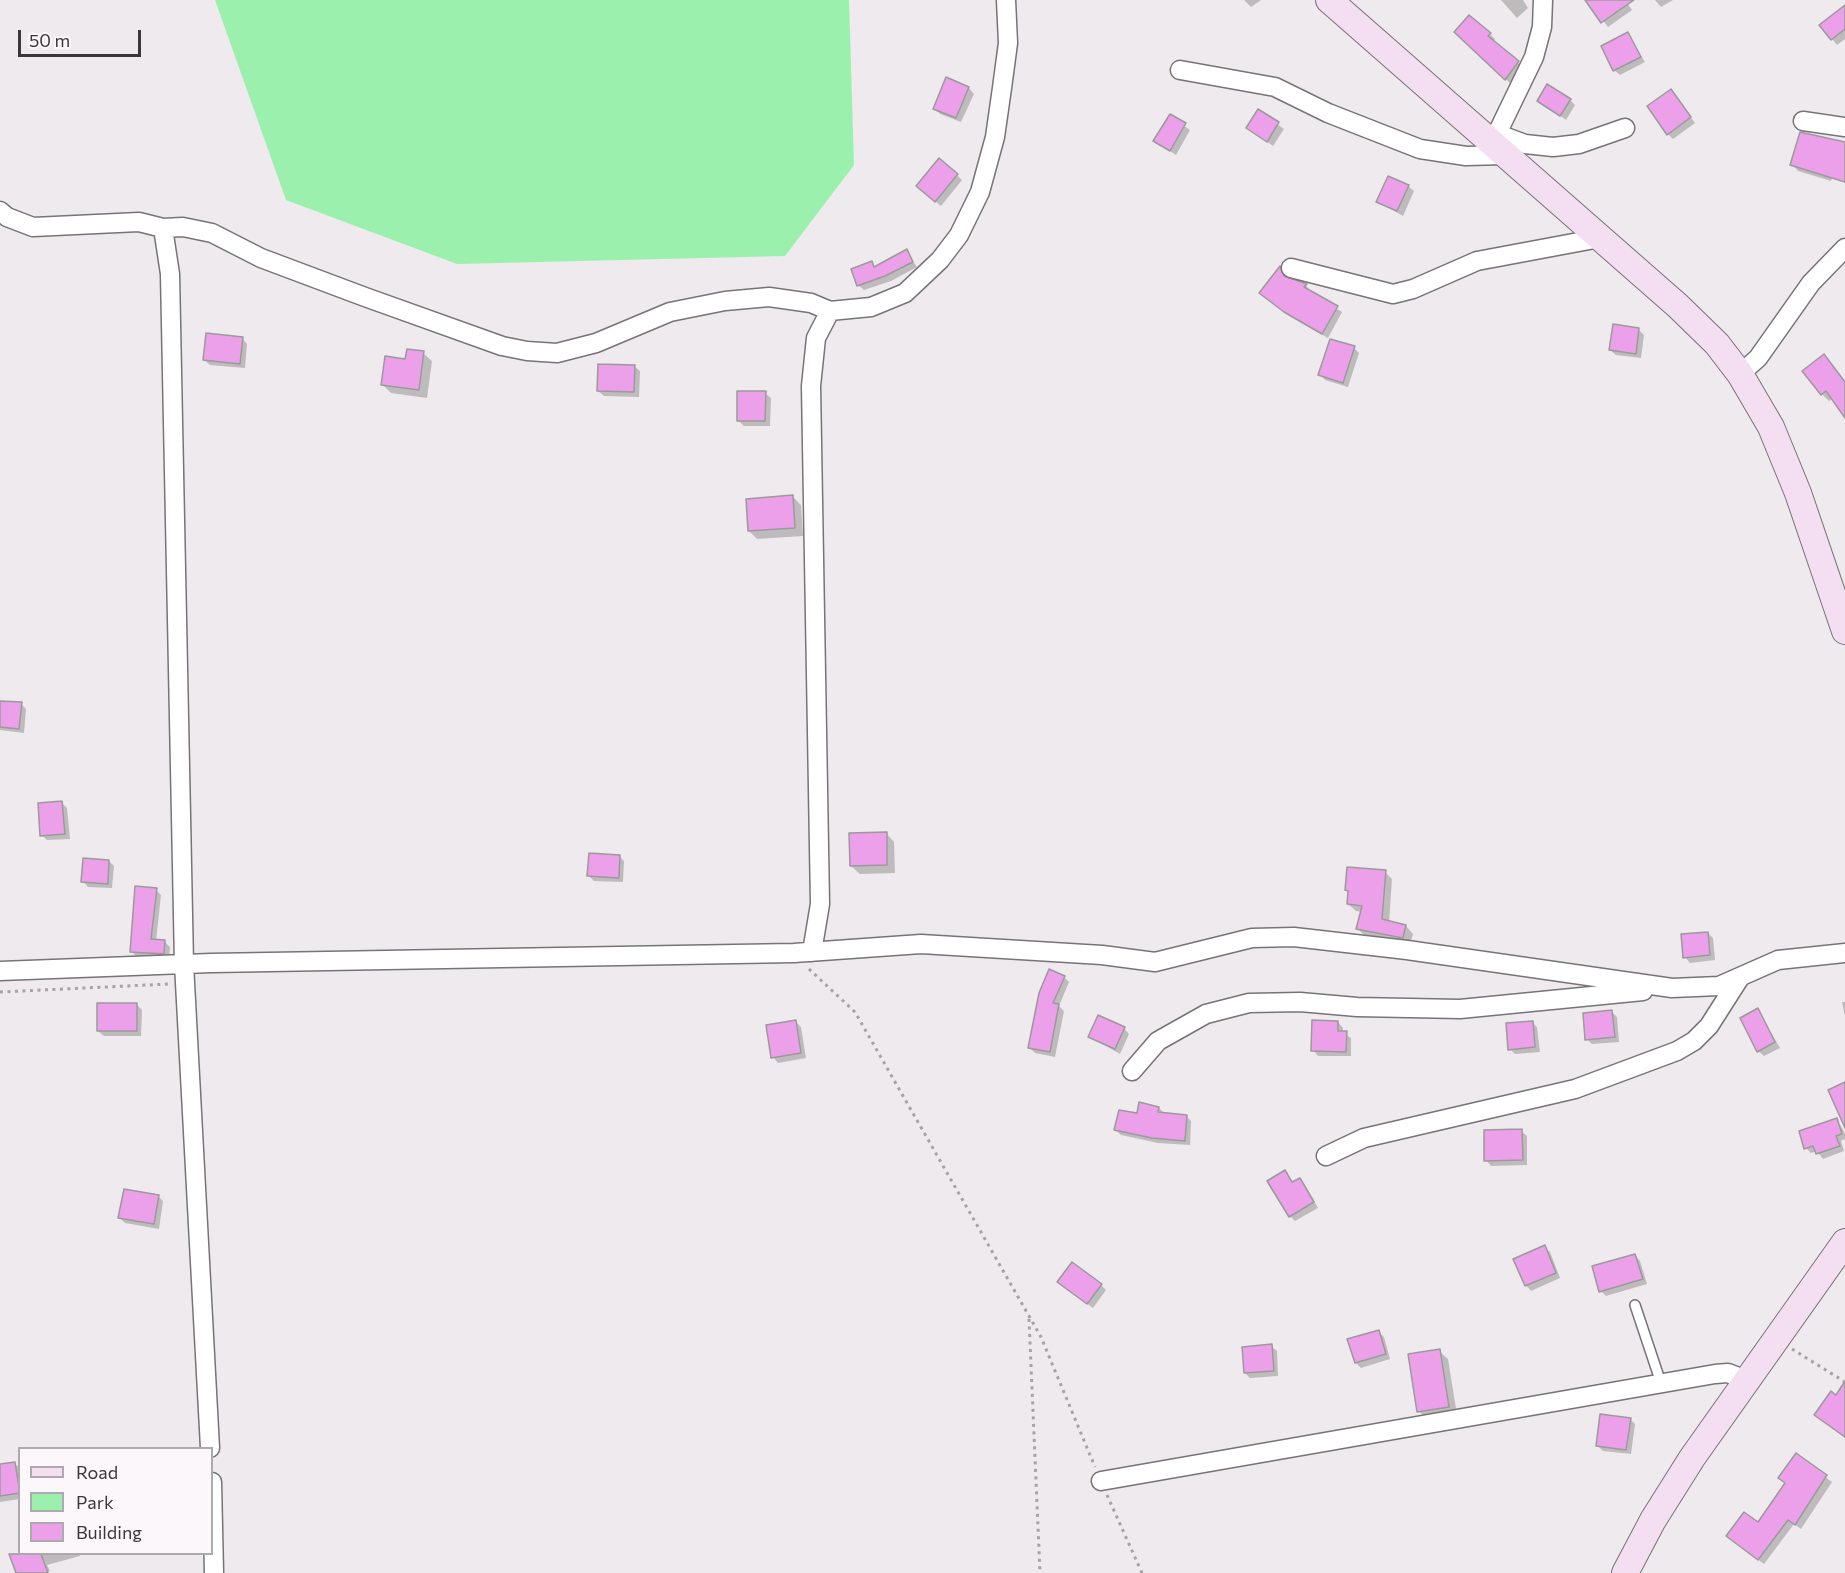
<!DOCTYPE html>
<html>
<head>
<meta charset="utf-8">
<style>
	body { margin:0 }
	#map { position:relative; width:1845px; height:1573px; overflow:hidden; background:#eeeaed; font-family:Commissioner,sans-serif }
	canvas { display:block }
	.legend { position:absolute; left:18px; top:1447px; width:195px; height:108px; box-sizing:border-box; background:#fbf7fb; border:2px solid #adaaad; margin:0; padding:8px 10px; list-style:none; font-size:18px; color:#393739 }
	.legend li { display:flex; align-items:center; gap:12px; height:30px }
	.legend b { width:30px; border:2px solid #adaaad }
	.scale { position:absolute; left:18px; top:30px; width:123px; height:27px; box-sizing:border-box; border:3px solid #393739; border-top:0; padding-left:8px; font-size:18px; line-height:21px; white-space:nowrap; color:#393739; -webkit-text-stroke:4px #fbf7fb; paint-order:stroke }
</style>
</head>
<body>
<div id="map">
<canvas width="1845" height="1573"></canvas>
<ul class="legend">
<li><b style="height:8px;background:#f3def2"></b>Road</li>
<li><b style="height:16px;background:#9cf0ad"></b>Park</li>
<li><b style="height:16px;background:#eca0e9"></b>Building</li>
</ul>
<div class="scale">50 m</div>
</div>
<script>
const ctx = document.querySelector('canvas').getContext('2d');
ctx.lineJoin = 'round';
function fillPath(path, color) { ctx.fillStyle = color; ctx.fill(path, 'evenodd'); }
const poly = rows => new Path2D(rows.map(r => 'M' + r).join(''));
function trace(path, color, width, dash) { ctx.strokeStyle = color; ctx.lineWidth = width; ctx.lineCap = dash ? 'butt' : 'round'; ctx.setLineDash(dash || []); ctx.stroke(path); }
const green = poly([
	[215,0,849,0,854,165,785,256,457,264,286,200]
]);
const shadow = poly([
	[1244,0,1261,0,1251,7],
	[1501,0,1523,0,1528,8,1517,18],
	[1587,0,1625,0,1632,10,1608,27],
	[1655,0,1673,0,1661,7],
	[1845,7,1845,39,1837,45,1821,25],
	[1456,32,1490,34,1495,39,1493,42,1524,68,1511,84],
	[1628,34,1645,62,1620,75,1614,70],
	[947,79,969,88,974,94,961,122,940,114,935,108],
	[1671,91,1695,123,1673,139,1668,134],
	[1570,100,1575,105,1566,120,1539,101],
	[1259,111,1284,129,1273,146,1248,128],
	[1170,116,1190,130,1176,155,1155,141],
	[1845,144,1845,176,1833,176,1831,181,1798,171,1792,164],
	[957,175,962,180,941,206,923,191],
	[1408,186,1414,191,1403,216,1378,202],
	[906,251,917,267,891,281,864,290,858,285,871,263,876,267],
	[1280,268,1287,279,1306,285,1310,292,1342,312,1328,338,1291,317,1266,298],
	[1639,330,1644,335,1641,358,1616,355,1610,350],
	[242,338,247,344,245,368,210,365,204,360],
	[1354,348,1359,353,1348,387,1325,380,1320,374],
	[423,353,432,361,427,398,391,393,383,385,406,360],
	[1831,363,1845,382,1845,416,1833,398,1829,401,1822,394],
	[634,366,640,371,639,397,604,396,598,391],
	[765,393,771,398,770,426,744,426,738,420],
	[793,497,801,505,803,536,757,539,749,531],
	[0,702,21,704,26,709,24,733,0,730],
	[62,803,67,808,70,839,47,840,42,835],
	[886,833,894,842,895,873,860,874,851,866],
	[619,856,624,861,623,882,594,881,589,876],
	[109,861,114,866,112,888,88,887,83,881],
	[1385,872,1392,879,1389,923,1406,926,1413,934,1410,945,1365,936,1358,929,1362,912,1356,911,1348,904,1349,893,1346,890],
	[156,890,161,895,156,941,165,942,170,947,169,958,137,957,131,951],
	[1708,933,1713,938,1715,960,1690,963,1685,957],
	[1064,977,1069,982,1059,1006,1064,1011,1055,1057,1035,1053,1029,1047],
	[1842,1002,1845,1002,1845,1016],
	[136,1004,142,1010,141,1036,104,1036,98,1031],
	[1758,1010,1780,1048,1764,1056,1758,1051],
	[1612,1012,1617,1017,1619,1042,1592,1044,1587,1039],
	[796,1022,801,1027,806,1058,778,1063,773,1057],
	[1338,1022,1343,1028,1343,1033,1351,1038,1351,1056,1318,1056,1313,1050],
	[1532,1022,1537,1027,1540,1052,1515,1054,1510,1049],
	[1124,1028,1129,1034,1120,1054,1090,1037],
	[1159,1108,1164,1113,1186,1116,1191,1121,1190,1145,1158,1143,1121,1135,1115,1130,1138,1115],
	[1837,1120,1845,1133,1845,1139,1841,1141,1844,1151,1823,1159,1817,1151,1811,1153,1806,1148],
	[1521,1131,1527,1136,1527,1165,1491,1166,1486,1160],
	[1284,1172,1294,1183,1300,1180,1305,1185,1318,1208,1295,1221,1290,1216],
	[158,1196,163,1201,159,1229,125,1223,120,1218],
	[1544,1247,1550,1252,1560,1278,1531,1291,1526,1285],
	[1635,1255,1640,1261,1647,1284,1606,1296,1601,1291],
	[1101,1285,1106,1290,1093,1308,1064,1287],
	[1378,1331,1384,1337,1390,1359,1361,1368,1356,1363],
	[1271,1346,1277,1351,1278,1376,1250,1378,1245,1373],
	[1439,1351,1448,1359,1457,1415,1427,1420,1419,1411],
	[1845,1383,1845,1438,1816,1415,1836,1397],
	[1630,1419,1635,1424,1631,1454,1603,1451,1598,1446],
	[1796,1455,1832,1482,1801,1529,1794,1524,1764,1564,1733,1541,1758,1524,1787,1484],
	[15,1464,20,1468,20,1499,0,1502,0,1466],
	[20,1553,80,1554,80,1556,47,1565,50,1571,44,1573,18,1573,12,1556]
]);
const building = poly([
	[1585,0,1634,0,1601,23,1585,0],
	[1845,5,1845,29,1831,40,1819,25,1845,5],
	[1469,15,1491,33,1488,36,1519,61,1505,80,1454,32,1469,15],
	[1628,32,1641,57,1613,71,1601,46,1628,32],
	[946,77,969,87,956,118,933,109,946,77],
	[1547,84,1571,99,1560,116,1537,101,1547,84],
	[1671,89,1691,117,1667,135,1647,106,1671,89],
	[1258,109,1279,122,1267,142,1246,128,1258,109],
	[1170,114,1186,123,1170,151,1153,141,1170,114],
	[1800,132,1845,142,1845,182,1790,165,1800,132],
	[939,158,958,174,935,202,916,186,939,158],
	[1388,176,1409,185,1397,211,1376,202,1388,176],
	[907,249,913,262,885,276,857,286,851,269,872,261,874,267,907,249],
	[1280,266,1284,276,1307,284,1304,287,1338,306,1322,334,1284,312,1259,293,1280,266],
	[1613,324,1639,328,1636,354,1609,350,1613,324],
	[206,333,243,337,240,364,203,360,206,333],
	[1330,339,1355,346,1343,383,1318,375,1330,339],
	[407,349,424,351,419,390,381,385,385,356,405,359,407,349],
	[1824,354,1845,382,1845,418,1826,391,1821,395,1802,371,1824,354],
	[598,364,635,365,634,392,597,391,598,364],
	[737,391,766,391,765,421,737,421,737,391],
	[793,495,795,528,748,531,746,499,793,495],
	[0,701,22,702,19,729,0,727,0,701],
	[62,801,65,834,40,836,38,803,62,801],
	[887,832,887,865,850,866,849,833,887,832],
	[589,853,620,855,619,878,587,876,589,853],
	[83,858,109,860,108,884,81,882,83,858],
	[1347,867,1386,870,1382,919,1406,925,1403,938,1356,929,1362,906,1347,904,1348,891,1345,890,1347,867],
	[135,886,157,888,151,939,165,940,164,954,130,952,135,886],
	[1708,932,1710,955,1683,958,1681,934,1708,932],
	[1049,969,1065,976,1053,1003,1059,1004,1050,1052,1028,1048,1039,993,1049,969],
	[97,1003,137,1003,137,1031,97,1031,97,1003],
	[1758,1008,1775,1042,1757,1052,1740,1018,1758,1008],
	[1612,1010,1615,1037,1585,1040,1583,1013,1612,1010],
	[1098,1015,1125,1027,1115,1049,1088,1037,1098,1015],
	[796,1020,801,1053,771,1058,766,1025,796,1020],
	[1312,1020,1338,1021,1338,1031,1347,1031,1346,1052,1311,1051,1312,1020],
	[1533,1021,1535,1047,1508,1050,1506,1023,1533,1021],
	[1845,1082,1845,1128,1828,1090,1845,1082],
	[1139,1102,1159,1107,1158,1112,1187,1115,1185,1141,1152,1138,1114,1130,1119,1110,1137,1113,1139,1102],
	[1837,1118,1842,1134,1836,1136,1840,1146,1816,1154,1813,1146,1804,1149,1799,1131,1837,1118],
	[1522,1129,1523,1160,1484,1161,1484,1130,1522,1129],
	[1285,1170,1292,1182,1300,1178,1314,1202,1289,1217,1267,1181,1285,1170],
	[124,1189,159,1195,154,1224,118,1218,124,1189],
	[1545,1245,1556,1273,1525,1286,1513,1259,1545,1245],
	[1635,1254,1643,1279,1599,1292,1592,1266,1635,1254],
	[1072,1262,1102,1284,1087,1304,1057,1282,1072,1262],
	[1379,1330,1386,1354,1355,1363,1347,1339,1379,1330],
	[1272,1344,1274,1371,1244,1373,1242,1347,1272,1344],
	[1440,1349,1449,1407,1417,1412,1408,1354,1440,1349],
	[1845,1381,1845,1437,1814,1415,1831,1391,1836,1395,1845,1381],
	[1600,1414,1631,1418,1626,1450,1596,1446,1600,1414],
	[1796,1453,1827,1475,1795,1525,1788,1520,1758,1560,1726,1536,1744,1512,1758,1522,1785,1483,1778,1478,1796,1453],
	[15,1462,20,1493,0,1496,0,1464,15,1462],
	[9,1554,41,1554,48,1573,16,1573,9,1554]
]);
const path = poly([
	[809,969,855,1012,1041,1337,1095,1467],
	[0,992,169,984],
	[1029,1319,1040,1573],
	[1792,1349,1845,1382],
	[1107,1495,1142,1573]
]);
const service = poly([
	[1635,1305,1661,1383]
]);
const minor = poly([
	[1180,70,1275,87,1328,113,1420,149,1466,156,1505,155],
	[1803,121,1845,127],
	[1498,134,1525,144,1553,147,1579,144,1625,128],
	[1492,144,1534,57,1542,27,1543,0],
	[0,211,7,217,33,227,139,222,163,228,170,274,184,964,210,1448],
	[163,228,183,227,212,233,261,258,365,297,502,346,527,351,557,353,596,343,670,312,725,301,769,297,811,303,830,311,871,307,905,293,940,260,959,235,980,192,995,137,1002,88,1008,43,1006,0],
	[1291,268,1393,294,1413,289,1477,261,1600,238],
	[1740,374,1758,358,1811,283,1845,248],
	[812,952,820,904,811,386,816,338,830,311],
	[0,971,211,963,794,953,921,944,1102,955,1155,962,1252,938,1294,937,1407,950,1672,988,1719,986,1778,960,1845,953],
	[1132,1071,1158,1041,1206,1014,1249,1003,1300,1002,1357,1007,1460,1009,1643,991],
	[1326,1156,1364,1138,1575,1089,1677,1051,1694,1041,1709,1026,1739,979],
	[1101,1481,1715,1374,1728,1373,1746,1380],
	[212,1482,214,1573]
]);
const secondary = poly([
	[1329,0,1678,306,1717,344,1740,374,1771,427,1798,493,1845,631],
	[1625,1573,1653,1520,1692,1458,1845,1242]
]);
fillPath(green, '#9cf0ad');
fillPath(shadow, '#0003');
fillPath(building, '#eca0e9');
trace(building, '#9c999c', 1.5);
trace(service, '#777376', 12);
trace(minor, '#777376', 21);
trace(secondary, '#777376', 28);
trace(path, '#a6a3a5', 3, [3, 4.5]);
trace(service, '#fff', 9);
trace(minor, '#fff', 18);
trace(secondary, '#f3def2', 26);
</script>
</body>
</html>
